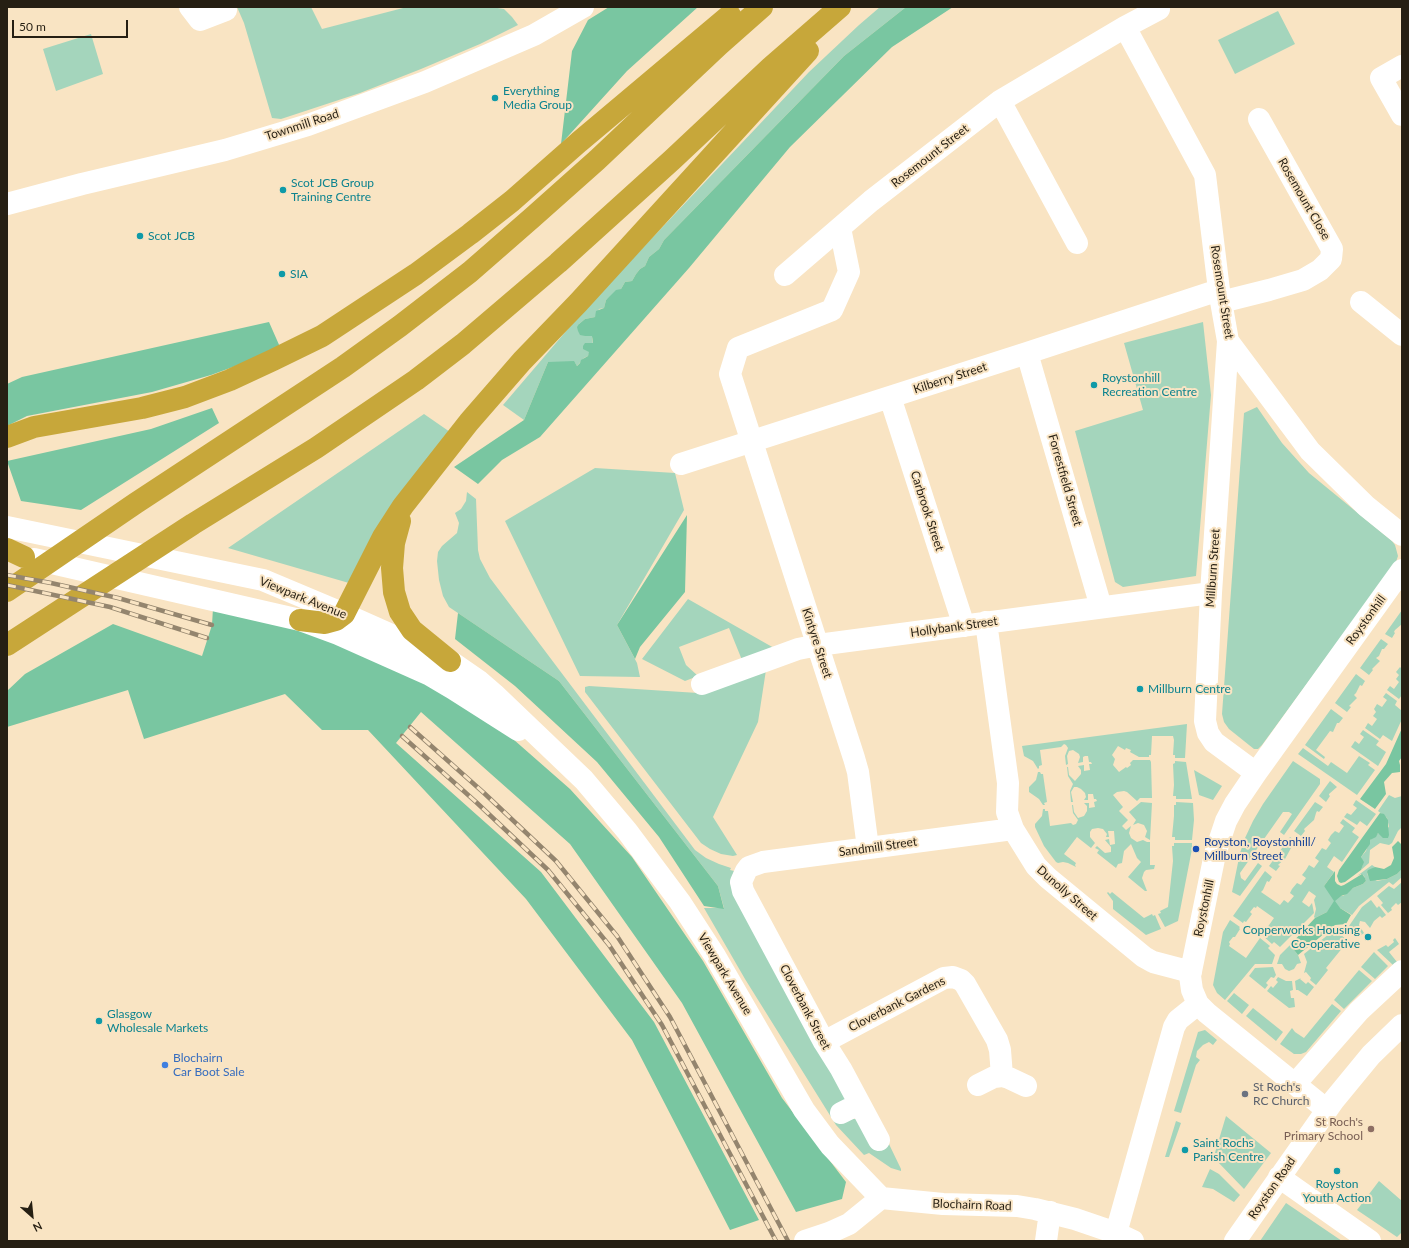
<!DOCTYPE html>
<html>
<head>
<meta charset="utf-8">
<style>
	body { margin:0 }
	#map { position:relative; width:1409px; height:1248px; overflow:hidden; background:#f9e4c3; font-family:Lato,sans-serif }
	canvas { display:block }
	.frame { position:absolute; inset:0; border:8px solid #261f13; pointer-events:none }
	.north { position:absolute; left:12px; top:1196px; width:40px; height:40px; -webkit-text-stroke:3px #f9e4c3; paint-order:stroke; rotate:153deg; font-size:11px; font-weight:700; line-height:16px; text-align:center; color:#261f13 }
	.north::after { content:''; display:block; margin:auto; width:14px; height:18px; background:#261f13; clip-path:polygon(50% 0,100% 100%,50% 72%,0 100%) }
	.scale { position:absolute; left:12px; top:20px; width:116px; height:18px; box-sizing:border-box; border:2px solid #261f13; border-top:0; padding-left:5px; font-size:12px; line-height:14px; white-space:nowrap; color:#261f13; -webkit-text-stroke:3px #f9e4c3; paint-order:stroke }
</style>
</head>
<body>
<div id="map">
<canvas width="1409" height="1248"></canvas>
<div class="frame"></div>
<div class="north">N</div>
<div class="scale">50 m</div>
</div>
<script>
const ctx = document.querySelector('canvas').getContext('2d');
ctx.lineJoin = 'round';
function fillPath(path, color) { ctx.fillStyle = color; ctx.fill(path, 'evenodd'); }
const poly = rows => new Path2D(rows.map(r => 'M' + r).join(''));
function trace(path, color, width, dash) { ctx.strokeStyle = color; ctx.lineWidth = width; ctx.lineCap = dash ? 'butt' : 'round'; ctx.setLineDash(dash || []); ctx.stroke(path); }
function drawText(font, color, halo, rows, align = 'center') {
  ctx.font = font + ' Lato,sans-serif'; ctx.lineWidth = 4; ctx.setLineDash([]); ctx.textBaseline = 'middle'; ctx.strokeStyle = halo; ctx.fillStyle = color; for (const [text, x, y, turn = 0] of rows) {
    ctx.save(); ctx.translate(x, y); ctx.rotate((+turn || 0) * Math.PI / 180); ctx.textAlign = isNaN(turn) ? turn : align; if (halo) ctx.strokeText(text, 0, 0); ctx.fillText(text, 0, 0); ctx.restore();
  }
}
const green = poly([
	[237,7,311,7,322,29,407,7,491,7,504,9,512,17,518,25,480,44,421,69,360,93,281,119,272,118,244,23],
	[880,7,906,7,844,56,664,240,659,249,649,257,645,266,640,269,636,274,632,281,625,282,621,289,606,300,604,308,599,309,595,317,585,319,579,324,585,336,593,336,592,338,593,344,588,356,584,358,577,366,575,363,548,362,524,420,503,405,585,309,809,72,859,25],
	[1278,11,1295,44,1235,74,1218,40],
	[91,34,103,74,56,91,43,49],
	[1203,322,1211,395,1196,576,1123,587,1115,582,1075,431,1143,410,1124,343],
	[1257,407,1282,443,1309,473,1392,541,1395,545,1398,556,1396,562,1262,745,1258,749,1254,749,1229,729,1224,722,1222,714,1244,413],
	[424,414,450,432,349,583,228,548],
	[595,468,675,473,684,510,617,625,637,663,640,677,580,676,505,521],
	[467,492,476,499,478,550,480,559,490,578,695,850,706,858,719,864,731,868,730,870,734,871,730,883,845,1096,853,1119,856,1119,888,1142,901,1169,901,1171,891,1168,869,1153,864,1155,836,1125,745,979,704,908,724,908,718,886,559,681,449,607,443,596,439,580,437,561,438,552,442,546,457,533,459,523,455,513,461,509,466,501],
	[688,599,774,648,742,660,729,628,679,647,686,665,698,676,685,681,642,659],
	[1402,610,1402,624,1395,630,1394,632,1395,633,1392,638,1385,634],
	[1381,639,1388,644,1384,649,1382,649,1379,656,1376,658,1380,661,1372,669,1373,670,1369,675,1360,668],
	[1400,667,1402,669,1402,695,1399,699,1387,690,1390,686,1394,689,1399,682,1396,679,1399,675,1396,672],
	[766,670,758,722,713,817,737,855,733,856,721,854,710,849,701,843,585,692,585,687,589,686,698,693],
	[1356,674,1365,681,1362,686,1360,685,1356,693,1354,695,1357,698,1349,706,1351,707,1347,712,1335,703],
	[1386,693,1397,701,1395,705,1402,711,1402,719,1392,741,1383,735,1380,739,1365,728,1368,723,1372,726,1377,719,1373,716,1376,712,1374,709,1377,704,1382,707,1387,700,1383,697],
	[1331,709,1343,718,1339,723,1337,723,1333,732,1330,731,1316,750,1325,757,1324,759,1305,745],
	[1187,724,1185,758,1175,758,1175,755,1173,755,1174,740,1173,736,1152,736,1151,755,1149,755,1149,757,1139,757,1130,752,1131,750,1126,748,1125,750,1118,746,1112,755,1115,759,1113,765,1119,772,1126,767,1127,768,1131,765,1130,763,1133,760,1150,760,1151,762,1152,798,1140,798,1137,801,1127,792,1124,791,1117,792,1113,795,1123,807,1119,811,1128,820,1122,826,1126,830,1131,826,1129,833,1131,838,1137,842,1143,840,1147,842,1150,842,1150,865,1155,865,1154,869,1146,870,1144,872,1142,878,1147,891,1145,891,1128,877,1141,862,1137,858,1131,844,1124,851,1122,863,1118,864,1116,868,1097,853,1099,850,1095,848,1097,846,1105,853,1111,852,1111,847,1105,840,1109,839,1110,845,1115,844,1114,831,1108,831,1109,837,1106,837,1107,834,1103,829,1098,828,1092,829,1090,832,1090,837,1095,843,1091,848,1077,837,1064,854,1076,863,1075,865,1076,867,1068,863,1063,862,1058,863,1056,862,1044,846,1035,827,1035,824,1042,816,1043,809,1045,809,1045,811,1048,811,1050,826,1071,823,1073,825,1076,824,1078,820,1073,813,1072,805,1073,805,1074,812,1078,818,1084,816,1087,811,1087,806,1084,803,1089,803,1089,808,1095,807,1094,802,1097,801,1096,799,1094,799,1093,794,1088,794,1088,800,1084,800,1086,797,1085,793,1081,789,1077,787,1074,787,1071,792,1073,802,1071,802,1070,791,1073,784,1068,776,1067,767,1068,767,1069,775,1075,781,1081,774,1081,770,1078,766,1084,765,1084,771,1090,770,1089,764,1092,764,1091,762,1089,762,1088,756,1085,756,1083,757,1083,762,1078,763,1080,757,1079,754,1073,750,1069,751,1067,756,1068,764,1066,765,1065,756,1068,748,1066,745,1064,744,1061,747,1040,750,1042,765,1039,766,1039,768,1038,769,1033,761,1024,756,1022,746],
	[1363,730,1379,741,1376,745,1386,752,1378,766,1351,747,1355,741,1359,744,1364,737,1360,734],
	[1303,748,1328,766,1331,762,1347,773,1359,756,1370,763,1368,765,1375,770,1357,795,1298,754],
	[1175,761,1186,762,1192,799,1176,799,1176,796,1173,796,1174,785,1173,764,1175,763],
	[1293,761,1320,779,1320,784,1284,835,1280,832,1292,814,1289,812,1283,812,1240,873,1241,878,1245,881,1258,863,1262,866,1240,896,1232,892,1240,853,1245,838,1253,821,1263,804],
	[1194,770,1222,786,1213,800,1199,795],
	[1038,772,1040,772,1041,774,1043,774,1047,802,1044,803,1045,805,1043,805,1039,799,1029,792,1029,787,1036,780],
	[1330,781,1337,787,1329,794,1329,795,1330,796,1326,802,1319,796],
	[1389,795,1395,798,1402,796,1402,827,1398,831,1392,843,1389,845,1380,843,1370,850,1369,863,1361,870,1363,864,1361,857,1366,851,1370,840,1377,834,1389,827,1387,818,1378,811],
	[1356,800,1376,814,1367,826,1360,821,1357,825,1344,817,1347,813,1351,815,1357,808,1353,805],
	[1141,802,1152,803,1150,840,1145,837,1147,831,1144,825,1138,823,1133,825,1136,820,1129,812],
	[1176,802,1193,803,1194,820,1192,840,1175,840,1175,837,1172,837,1174,816,1174,805,1176,805],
	[1315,802,1323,807,1319,812,1317,811,1316,813,1314,820,1304,829,1305,831,1301,836,1294,831],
	[1343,819,1355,828,1352,832,1359,837,1342,862,1334,856,1327,867,1334,872,1324,886,1341,896,1343,896,1353,888,1363,884,1366,881,1364,876,1361,874,1357,876,1372,865,1375,867,1367,872,1368,876,1377,881,1387,879,1397,874,1402,869,1402,877,1393,885,1389,882,1359,906,1352,915,1340,908,1327,912,1315,918,1314,917,1316,909,1314,900,1316,896,1309,891,1302,902,1309,907,1312,903,1314,913,1280,947,1274,942,1272,944,1262,935,1274,918,1257,906,1256,908,1254,907,1250,912,1252,914,1246,922,1244,921,1243,923,1233,916,1265,871,1272,877,1269,882,1267,881,1263,890,1261,892,1280,905,1284,900,1288,903,1294,896,1290,893,1292,889,1297,883,1301,885,1306,878,1302,875,1306,870,1309,865,1314,868,1319,861,1315,858,1322,848,1326,850,1331,843,1328,840,1331,835,1335,831,1339,833,1344,826,1340,823],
	[1290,837,1297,842,1294,847,1292,846,1291,848,1285,859,1279,864,1278,865,1280,866,1276,871,1269,866],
	[1174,843,1192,843,1192,849,1178,921,1165,927,1158,914,1161,913,1160,911,1168,907,1173,861,1172,846,1174,846],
	[1402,882,1402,902,1398,905,1396,903,1391,908,1392,910,1388,913,1381,905,1383,903,1377,896,1389,886,1394,889],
	[1108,892,1110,894,1112,892,1144,918,1152,914,1153,916,1155,915,1161,929,1146,935,1113,909,1113,901,1107,893],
	[1371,900,1377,908,1379,906,1386,915,1382,918,1380,916,1374,921,1370,928,1365,922,1360,921,1359,925,1364,933,1360,936,1349,926,1362,907],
	[1230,920,1240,927,1239,928,1240,929,1235,937,1233,937,1229,942,1230,944,1229,946,1246,958,1260,938,1270,946,1268,948,1275,955,1272,964,1255,964,1225,1000,1217,993,1213,985,1223,932],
	[1341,927,1347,929,1341,935,1348,941,1326,968,1328,970,1316,985,1310,980,1311,978,1306,972,1304,973,1307,962,1304,954,1334,930],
	[1395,938,1399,944,1389,952,1397,962,1393,965,1377,950,1386,945,1388,947,1394,942,1393,940],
	[1290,945,1298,955,1301,963,1297,964,1294,969,1289,971,1285,969,1282,964,1277,964,1280,955],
	[1374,952,1388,966,1375,979,1361,967],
	[1273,967,1276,975,1274,978,1271,977,1266,983,1268,985,1265,989,1249,976,1255,968],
	[1359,970,1372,981,1344,1009,1334,1000],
	[1278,977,1286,981,1292,981,1293,990,1290,991,1291,998,1294,998,1295,1007,1289,1008,1267,991,1271,986,1273,988,1278,982,1276,980],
	[1301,978,1300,979,1306,984,1308,982,1314,987,1307,996,1298,990,1296,990,1295,981],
	[1234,993,1249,1005,1242,1014,1227,1001],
	[1332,1004,1341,1011,1306,1052,1301,1054,1294,1054,1280,1044,1292,1028,1295,1032,1304,1038],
	[1253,1008,1283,1032,1276,1041,1246,1016],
	[1205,1030,1217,1040,1213,1045,1209,1042,1203,1045,1197,1051,1196,1057,1200,1060,1196,1065,1181,1113,1174,1111,1198,1032],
	[1226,1116,1271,1153,1244,1189,1216,1160,1214,1156],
	[1176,1121,1181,1123,1169,1157,1165,1157],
	[1210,1169,1219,1174,1240,1195,1234,1202,1213,1189,1202,1187],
	[1379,1181,1402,1201,1402,1232,1397,1237,1357,1210],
	[1286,1203,1342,1241,1260,1241]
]);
const forest = poly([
	[609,7,698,7,627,71,561,144,572,51,588,20],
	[906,7,953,7,892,47,790,147,689,268,540,437,502,460,478,484,454,467,524,420,548,362,574,361,577,366,580,363,581,360,588,356,589,352,583,349,583,346,585,343,593,343,592,336,585,336,580,335,578,331,577,327,579,324,585,319,595,317,596,311,604,308,606,300,616,290,621,289,625,282,632,281,636,274,640,269,645,266,649,257,659,249,664,240,844,56],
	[269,322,280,347,252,360,211,375,152,392,27,416,7,426,7,384,22,377],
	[212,408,219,423,81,510,21,501,7,461,151,429],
	[687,515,685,592,640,647,635,659,617,625],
	[213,608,329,638,402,667,489,718,570,789,632,857,703,961,782,1098,846,1182,842,1199,796,1212,682,1003,570,844,421,712,396,743,541,872,654,1022,759,1220,730,1230,632,1040,526,899,368,730,322,730,285,694,144,739,128,690,7,727,7,691,25,674,113,624,202,656,212,625],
	[458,613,559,681,718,886,724,909,704,906,659,837,597,762,515,686,455,639],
	[1402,728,1402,757,1399,761,1400,765,1400,772,1392,773,1384,782,1386,794,1375,809,1360,799,1386,764],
	[1380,813,1384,814,1388,820,1388,825,1389,835,1388,838,1383,838,1378,833,1376,837,1370,840,1370,844,1361,857,1364,862,1361,870,1345,882,1341,883,1339,882,1337,876,1339,870],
	[1398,841,1402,845,1402,869,1397,874,1387,879,1370,881,1367,872,1368,870,1375,867,1384,869,1391,865,1394,858,1392,847],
	[1335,871,1335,881,1337,884,1341,886,1344,885,1362,874,1365,878,1366,881,1363,884,1353,888,1347,894,1341,896,1335,901,1340,908,1351,915,1346,924,1335,925,1298,955,1290,945,1315,918,1327,912,1334,901,1324,886]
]);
const minor = poly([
	[190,7,200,20,226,10],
	[1125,27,1205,175,1219,290,1228,341,1310,451,1366,506,1402,535],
	[1402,66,1381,78,1402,115],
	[1000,101,1077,243],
	[7,204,82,184,225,150,308,125,425,82,534,35,583,7],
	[840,228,849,272,832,310,738,348,730,374,854,758,858,772,868,848],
	[785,275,871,201,1000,101,1125,27,1159,9],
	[1221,302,1269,290,1303,280,1320,270,1331,259,1332,249,1259,119],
	[1361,302,1402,335],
	[1228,341,1211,593,1205,721,1208,733,1214,742,1256,773],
	[1027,353,1101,607],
	[890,397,964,626],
	[681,464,1027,353,1219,290],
	[7,527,263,580,344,614,450,661,479,681,494,694,584,780,627,831,680,902,715,956,804,1110,830,1145,881,1198],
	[34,559,300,620,338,634,430,675,452,688,518,730],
	[986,622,1008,783,1007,812,1013,829,1036,866,1048,878,1144,957,1153,962,1191,972],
	[702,684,798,649,818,645,1211,593],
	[1198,1004,1207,1013,1327,1110],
	[824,1042,944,978,953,977,961,980,965,984,997,1040,1000,1050,1002,1076],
	[1295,1084,1359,1011,1402,971],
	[978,1085,994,1077,1002,1076,1009,1078,1026,1086],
	[841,1113,859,1104],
	[879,1140,841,1069,824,1042,743,891,741,882,746,871,749,867,763,862,1013,829],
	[1279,1177,1370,1241],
	[1116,1233,1174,1027,1178,1020,1198,1004,1192,990,1190,976,1215,854,1226,821,1235,804,1256,773,1402,570],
	[805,1241,829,1233,849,1224,881,1198,943,1204,1017,1206,1035,1209,1075,1219,1116,1233,1133,1241],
	[1046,1241,1050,1212],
	[1235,1241,1334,1100,1371,1055,1402,1025]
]);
const highway = poly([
	[7,437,34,427,142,408,185,397,230,380,273,360,322,336,416,274,470,234,512,201,579,142,730,15],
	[400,521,394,543,392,568,394,592,400,612,412,630,450,661],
	[7,549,24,557],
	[7,591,136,503,343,367,400,326,470,272,533,217,597,160,719,45,762,7],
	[300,620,325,623,336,620,344,614,383,537,403,506,469,422,522,361,578,303,808,51],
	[7,645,193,524,316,448,416,380,463,344,558,263,672,160,771,67,840,7]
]);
const rail = poly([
	[7,575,51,583,118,598,212,625],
	[7,585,110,607,207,638],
	[410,727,484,793,556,861,617,936,670,1017,788,1241],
	[402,736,476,802,548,870,609,945,662,1025,776,1241]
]);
const markers = [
	[495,98,4,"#0f9aa8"],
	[283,190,4,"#0f9aa8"],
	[140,236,4,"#0f9aa8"],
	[282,274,4,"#0f9aa8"],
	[1094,385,4,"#0f9aa8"],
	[1140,689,4,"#0f9aa8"],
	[1196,849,4,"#1a4fb4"],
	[1368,937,4,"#0f9aa8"],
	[99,1021,4,"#0f9aa8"],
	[165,1065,4,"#3f7fe0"],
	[1245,1094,4,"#6b7280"],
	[1371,1129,4,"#8d6e63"],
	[1185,1150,4,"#0f9aa8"],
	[1337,1171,4,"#0f9aa8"]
];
const cultureNames = [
	["Everything",503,91],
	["Media Group",503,105],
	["Scot JCB Group",291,183],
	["Training Centre",291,197],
	["Scot JCB",148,236],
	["SIA",290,274],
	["Roystonhill",1102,378],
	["Recreation Centre",1102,392],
	["Millburn Centre",1148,689],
	["Copperworks Housing",1360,930,"right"],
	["Co-operative",1360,944,"right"],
	["Glasgow",107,1014],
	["Wholesale Markets",107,1028],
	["Saint Rochs",1193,1143],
	["Parish Centre",1193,1157],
	["Royston",1337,1184,"center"],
	["Youth Action",1337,1198,"center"]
];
const streetNames = [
	["Townmill Road",302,125,-18],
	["Rosemount Street",930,156,-38],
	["Rosemount Close",1304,199,60],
	["Rosemount Street",1222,292,81],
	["Kilberry Street",950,378,-18],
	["Forrestfield Street",1065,480,74],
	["Carbrook Street",927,511,72],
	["Millburn Street",1213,568,-86],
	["Viewpark Avenue",303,598,22],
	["Roystonhill",1366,620,-54],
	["Hollybank Street",954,627,-8],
	["Kintyre Street",817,643,72],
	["Sandmill Street",878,847,-8],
	["Dunolly Street",1067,893,41],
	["Roystonhill",1204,908,-78],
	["Viewpark Avenue",725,974,59],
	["Cloverbank Gardens",897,1004,-27],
	["Cloverbank Street",805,1007,62],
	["Royston Road",1272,1188,-55],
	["Blochairn Road",972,1205,2]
];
const transitNames = [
	["Royston, Roystonhill/",1204,842],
	["Millburn Street",1204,856]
];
const shopNames = [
	["Blochairn",173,1058],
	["Car Boot Sale",173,1072]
];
const worshipNames = [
	["St Roch's",1253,1087],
	["RC Church",1253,1101]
];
const educationNames = [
	["St Roch's",1363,1122],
	["Primary School",1363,1136]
];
fillPath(green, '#a4d5bc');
fillPath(forest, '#79c6a1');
trace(minor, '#fff', 22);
trace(highway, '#c7a73a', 22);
trace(rail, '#94856e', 4.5);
trace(rail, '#f9e4c3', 3, [9]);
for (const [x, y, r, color] of markers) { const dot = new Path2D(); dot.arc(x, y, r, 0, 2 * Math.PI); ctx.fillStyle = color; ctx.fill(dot); trace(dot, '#f9e4c3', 1.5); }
drawText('12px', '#0d838f', '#f9e4c3', cultureNames, 'left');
drawText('12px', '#261f13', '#f9e4c3', streetNames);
drawText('12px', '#164399', '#f9e4c3', transitNames, 'left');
drawText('12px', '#366cbe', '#f9e4c3', shopNames, 'left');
drawText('12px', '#5b616d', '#f9e4c3', worshipNames, 'left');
drawText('12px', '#785e54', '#f9e4c3', educationNames, 'right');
</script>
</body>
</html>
